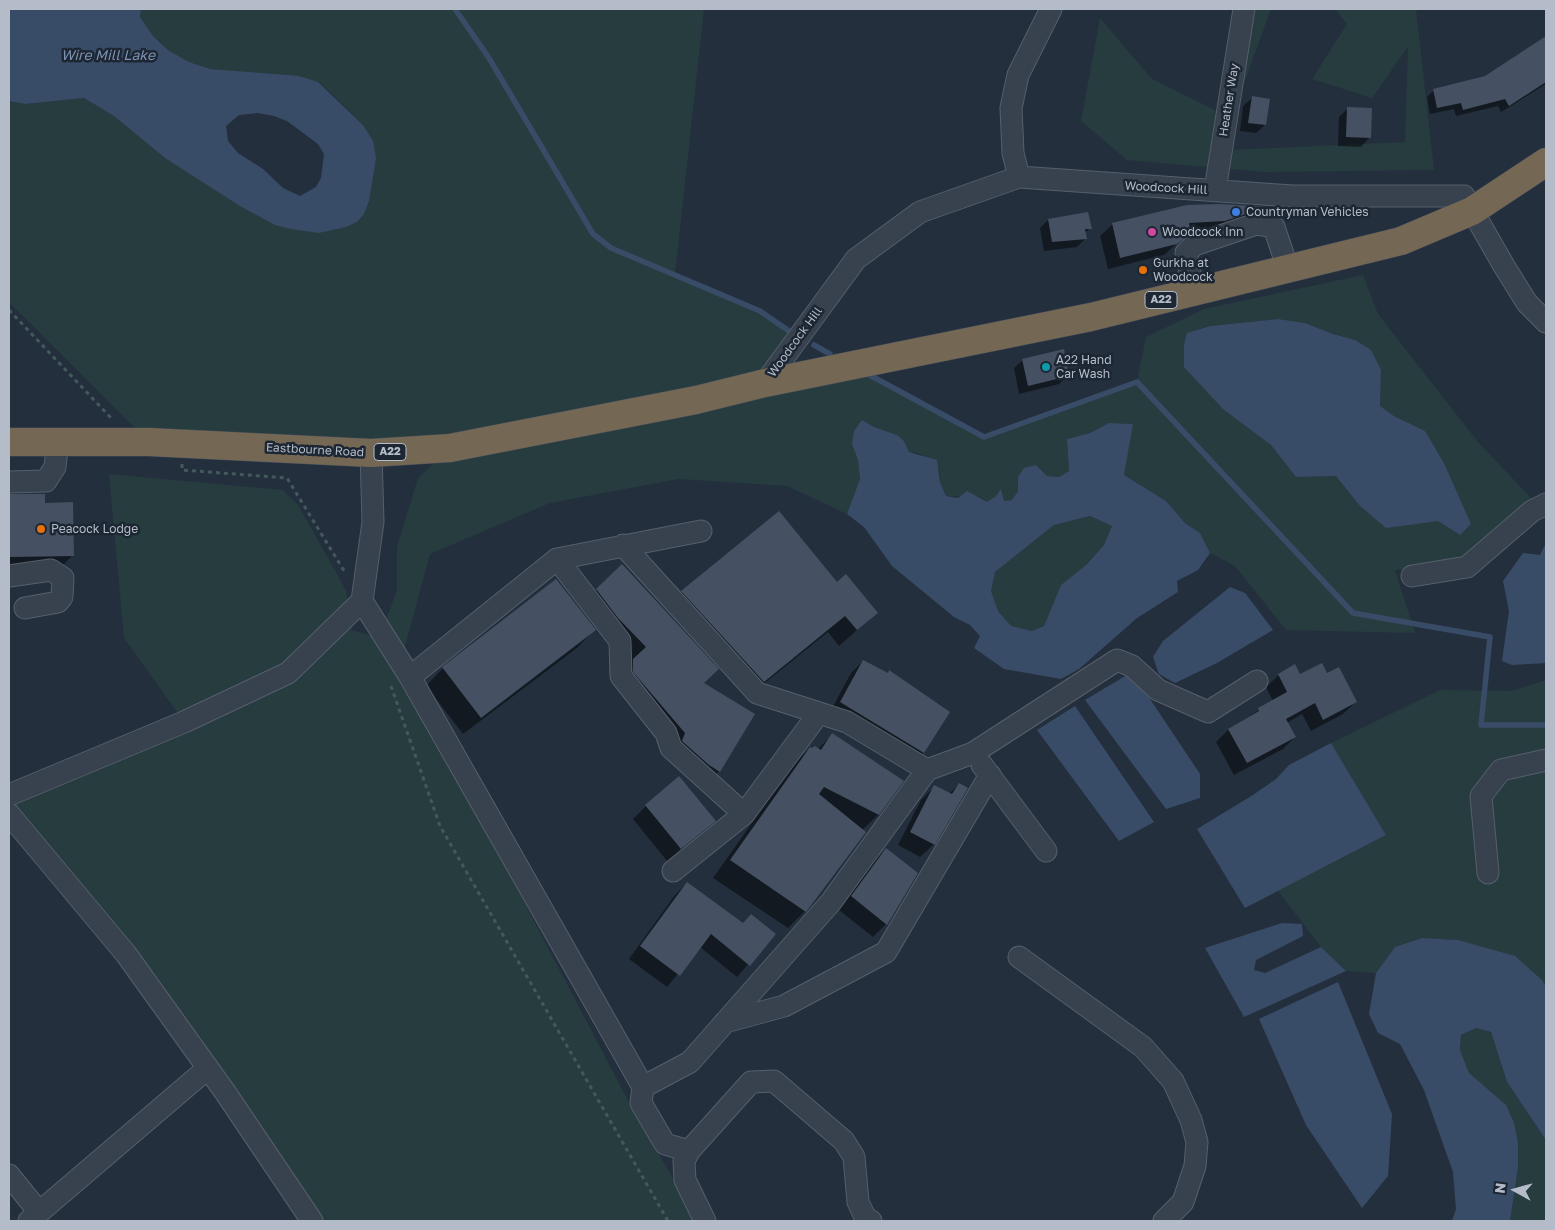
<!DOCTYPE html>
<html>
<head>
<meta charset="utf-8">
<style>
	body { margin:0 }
	#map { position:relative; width:1555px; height:1230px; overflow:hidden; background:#242f3e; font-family:"Golos Text",sans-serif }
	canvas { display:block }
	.frame { position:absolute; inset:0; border:10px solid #b4bcc9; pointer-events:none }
	.north { position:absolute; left:1490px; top:1165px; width:50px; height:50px; -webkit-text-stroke:4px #1d2633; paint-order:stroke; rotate:277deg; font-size:14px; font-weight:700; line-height:20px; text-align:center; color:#b4bcc9 }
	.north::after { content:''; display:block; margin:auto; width:18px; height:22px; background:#b4bcc9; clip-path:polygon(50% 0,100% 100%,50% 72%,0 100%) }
</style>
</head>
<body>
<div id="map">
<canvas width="1555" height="1230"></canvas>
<div class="frame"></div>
<div class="north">N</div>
</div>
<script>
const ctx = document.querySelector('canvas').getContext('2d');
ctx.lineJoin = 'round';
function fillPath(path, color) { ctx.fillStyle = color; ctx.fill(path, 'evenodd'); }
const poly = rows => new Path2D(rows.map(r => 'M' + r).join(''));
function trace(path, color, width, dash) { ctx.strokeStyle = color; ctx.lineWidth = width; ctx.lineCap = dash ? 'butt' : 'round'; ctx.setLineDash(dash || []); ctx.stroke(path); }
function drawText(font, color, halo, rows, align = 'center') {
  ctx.font = font + ' "Golos Text",sans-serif'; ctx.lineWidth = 5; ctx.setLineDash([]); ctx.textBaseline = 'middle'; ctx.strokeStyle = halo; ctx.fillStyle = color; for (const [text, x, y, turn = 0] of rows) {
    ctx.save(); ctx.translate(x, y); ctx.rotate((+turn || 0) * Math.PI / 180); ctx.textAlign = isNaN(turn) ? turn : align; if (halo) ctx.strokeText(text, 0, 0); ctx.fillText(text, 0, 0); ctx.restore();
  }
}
const green = poly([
	[141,9,704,9,675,274,760,311,800,337,766,382,861,370,984,437,1137,382,1146,337,1204,309,1363,275,1378,314,1478,442,1535,502,1456,566,1395,570,1415,633,1286,630,1235,566,1210,553,1200,533,1185,523,1166,501,1124,475,1132,424,1109,423,1090,433,1067,439,1069,471,1059,477,1046,476,1036,465,1018,477,1018,491,1012,500,1004,501,1001,490,996,496,987,503,979,497,946,496,940,482,940,471,922,454,909,452,904,441,897,435,874,427,862,420,852,443,858,460,860,479,847,514,787,486,679,479,550,503,430,554,400,665,634,1112,698,1221,314,1221,9,815,9,795,184,722,124,638,109,474,283,490,298,505,346,590,352,630,379,638,397,590,397,547,418,478,450,448,149,442,9,302,9,101,25,104,84,98,114,116,165,158,192,174,319,233,357,222,363,125,332,94,318,82,210,69,189,62,168,50,153,36,140,17],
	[1278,319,1305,323,1333,334,1355,340,1381,370,1380,406,1394,416,1425,431,1444,463,1471,524,1460,535,1438,521,1412,522,1359,505,1336,476,1296,477,1271,445,1224,410,1211,326],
	[1236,9,1271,9,1242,89],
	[1335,9,1416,9,1434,170,1264,172,1127,160,1081,121,1100,18,1152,79,1215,110,1229,150,1405,142,1408,47,1372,98,1312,79,1347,24],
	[1090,516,1112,526,1104,545,1086,565,1061,585,1044,626,1032,631,1011,627,998,611,991,591,995,572,1054,525],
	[1546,680,1546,988,1543,981,1458,940,1422,938,1395,947,1376,973,1346,971,1321,947,1278,891,1386,835,1331,743,1440,690,1512,691],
	[1476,1028,1491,1032,1507,1082,1546,1140,1546,1221,1510,1221,1518,1168,1484,1087,1469,1073,1460,1050,1461,1035]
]);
const water = poly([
	[9,9,141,9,140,17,153,36,168,50,189,62,210,69,299,76,318,82,363,125,373,141,376,158,369,201,364,214,357,222,346,227,319,233,291,229,275,225,240,206,165,158,114,116,84,98,25,104,9,101],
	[258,113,274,116,287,121,318,144,324,154,321,178,316,187,300,196,283,188,263,169,238,153,228,141,226,126,239,115],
	[1278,319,1305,323,1333,334,1355,340,1371,350,1381,370,1380,406,1394,416,1425,431,1444,463,1471,524,1460,535,1438,521,1386,528,1359,505,1336,476,1296,477,1271,445,1224,410,1184,367,1184,344,1187,333,1211,326],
	[862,420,874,427,897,435,904,441,909,452,937,460,940,482,946,496,958,498,967,491,987,502,996,496,1001,489,1004,501,1012,500,1018,491,1018,477,1024,468,1036,465,1047,476,1059,477,1069,471,1067,439,1090,433,1109,423,1133,424,1124,475,1166,501,1185,523,1200,533,1210,553,1198,570,1177,581,1178,592,1137,618,1079,669,1061,679,1004,669,974,648,980,636,970,625,954,617,892,566,864,527,847,514,860,479,858,460,852,444,854,431],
	[1090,516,1112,526,1104,545,1086,565,1061,585,1044,626,1032,631,1011,626,998,611,991,591,995,572,1054,525],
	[1546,543,1546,663,1512,665,1502,661,1509,611,1503,581,1523,553,1540,555],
	[1230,587,1245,593,1273,630,1217,663,1175,683,1159,674,1153,657,1163,641],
	[1132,672,1200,774,1200,798,1166,809,1085,700],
	[1075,706,1154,822,1119,841,1037,730],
	[1331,743,1386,835,1245,908,1197,829,1253,795,1276,779,1289,765],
	[1282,923,1302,924,1303,936,1256,960,1254,970,1265,973,1321,947,1346,971,1244,1017,1205,948],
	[1422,938,1458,940,1515,956,1543,981,1546,988,1546,1140,1507,1082,1491,1032,1476,1028,1461,1035,1460,1050,1469,1073,1506,1105,1514,1123,1518,1143,1518,1168,1510,1221,1452,1221,1456,1209,1453,1172,1424,1090,1400,1044,1378,1033,1369,1014,1376,973,1395,947],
	[1338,982,1392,1114,1388,1176,1362,1208,1306,1125,1259,1019]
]);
const shadow = poly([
	[1544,39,1546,43,1546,84,1501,112,1498,106,1456,116,1454,109,1430,114,1427,97,1434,90,1485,78],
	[1252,98,1265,125,1256,133,1240,131,1243,106],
	[1348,108,1369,138,1361,147,1338,146,1339,117],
	[1188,206,1268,213,1256,225,1212,233,1189,233,1164,255,1108,269,1100,236,1112,225],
	[1048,220,1090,228,1084,234,1085,239,1077,247,1044,251,1040,228],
	[1023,360,1068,376,1059,384,1019,394,1014,368],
	[9,495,44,495,44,504,73,555,55,573,9,574],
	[836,583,876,613,839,646,828,632,746,698,665,608,682,592],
	[597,590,702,684,719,771,703,788,618,688,630,664,581,606],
	[594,630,577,648,463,734,426,686,443,668],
	[863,661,887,674,890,671,948,712,923,753,910,765,829,714,851,673],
	[1279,675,1327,675,1356,702,1343,714,1311,731,1302,714,1287,723,1295,737,1283,749,1234,775,1216,742,1228,730,1273,701,1266,687],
	[832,735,902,781,878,815,862,830,805,911,788,928,713,878,793,765,810,748,818,749],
	[959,784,934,844,920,857,898,845,921,800,934,787,949,794],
	[646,806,714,821,667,861,633,819],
	[886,849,886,924,873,937,839,910,873,862],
	[687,883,742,924,774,934,737,977,700,947,667,987,629,959,675,895]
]);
const stream = poly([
	[455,9,489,58,593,234,611,248,760,311,789,331],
	[814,345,830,354],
	[864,372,984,437,1137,382,1353,613,1490,637,1481,725,1546,725]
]);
const building = poly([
	[1546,36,1546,82,1509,106,1505,99,1463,110,1461,103,1437,108,1433,89,1485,76],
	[1252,96,1270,99,1266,125,1248,123],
	[1347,107,1372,108,1371,138,1346,137],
	[1220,204,1269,207,1269,214,1252,212,1225,221,1189,223,1191,233,1177,244,1120,258,1112,223,1187,205],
	[1088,212,1092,229,1085,229,1087,239,1052,242,1048,219],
	[1064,349,1069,376,1028,386,1022,359],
	[9,494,45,494,45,503,73,502,74,556,9,557],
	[779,511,837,582,846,574,878,613,857,630,845,616,764,682,681,591],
	[622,564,719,669,704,683,755,714,720,772,709,765,682,741,685,733,633,672,633,659,646,647,618,618,596,589],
	[556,579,596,630,481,718,442,667],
	[863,660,888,673,889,670,950,712,924,753,840,702],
	[1322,663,1327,673,1339,667,1357,702,1323,720,1315,703,1286,719,1296,737,1247,763,1228,729,1259,711,1258,708,1287,692,1278,674,1295,664,1300,674],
	[832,733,904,781,879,815,824,787,819,794,866,832,806,912,730,860,810,747,812,748,815,746,821,750],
	[679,776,716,821,681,849,645,805],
	[959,783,968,788,935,845,910,832,934,785,952,794],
	[886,848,918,873,887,925,851,896],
	[687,882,743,923,751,914,776,934,750,966,711,934,680,976,640,946]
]);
const path = poly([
	[9,310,113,420],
	[182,464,182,470,287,478,346,574],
	[391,686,440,826,668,1221]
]);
const minor = poly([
	[1019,177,1013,153,1011,108,1018,75,1051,9],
	[1215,190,1244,9],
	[1194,292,1186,253,1194,245,1256,224,1274,227,1288,269],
	[765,383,856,259,920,212,1019,177,1292,196,1464,196,1504,266,1527,303,1546,322],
	[9,482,46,481,55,467,58,440],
	[557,559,620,641,621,676,666,733,671,748,744,814,819,713],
	[9,576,51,570,63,578,62,597,58,602,25,608],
	[1412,576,1467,567,1532,511,1546,504],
	[362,601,410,677,557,559,701,531],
	[410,677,643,1087,690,1062,831,902,927,770,847,722,757,693,623,545],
	[982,765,1046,851],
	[927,770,973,753,1117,660,1132,666,1158,690,1208,712,1257,681],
	[9,795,184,722,288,673,362,601,373,522,371,453],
	[9,814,126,954,225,1092,312,1221],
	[673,871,744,814],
	[1488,873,1481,796,1501,770,1546,760],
	[1019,957,1143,1047,1173,1081,1191,1120,1197,1142,1195,1166,1183,1202,1164,1221],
	[725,1022,784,1006,886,952,990,775],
	[643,1087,641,1103,665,1144,689,1151],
	[9,1175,39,1212],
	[29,1221,208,1068],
	[705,1221,685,1180,684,1161,689,1151,751,1082,774,1081,844,1141,854,1157,858,1202,865,1217,871,1221]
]);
const highway = poly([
	[9,442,149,442,371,453,450,448,696,400,765,383,1091,317,1401,241,1472,211,1546,162]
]);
const markers = [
	[1236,212,5,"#3f7fe0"],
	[1152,232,5,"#d1479c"],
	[1143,270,5,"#e8710a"],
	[1046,367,5,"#0f9aa8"],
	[41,529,5,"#e8710a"]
];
const shields = [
	[1161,300,32],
	[390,452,32]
];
const shieldNames = [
	["A22",1161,300],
	["A22",390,452]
];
const streetNames = [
	["Heather Way",1229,100,-81],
	["Woodcock Hill",1166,188,3],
	["Woodcock Hill",795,342,-54],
	["Eastbourne Road",315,450,3]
];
const poiNames = [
	["Countryman Vehicles",1246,212],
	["Woodcock Inn",1162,232],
	["Gurkha at",1153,263],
	["Woodcock",1153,277],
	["A22 Hand",1056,360],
	["Car Wash",1056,374],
	["Peacock Lodge",51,529]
];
const waterNames = [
	["Wire Mill Lake",108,56]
];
fillPath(green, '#263c3f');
fillPath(water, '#394c67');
fillPath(shadow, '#0007');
trace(stream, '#394c67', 5.5);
fillPath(building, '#455162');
trace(minor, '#565f6c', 23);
trace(highway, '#434c59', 29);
trace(path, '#44595c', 3, [4, 4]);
trace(minor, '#38414e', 21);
trace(highway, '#746855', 28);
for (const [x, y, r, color] of markers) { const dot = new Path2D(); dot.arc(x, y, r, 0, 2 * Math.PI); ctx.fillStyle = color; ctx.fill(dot); trace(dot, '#1d2633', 2); }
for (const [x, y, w] of shields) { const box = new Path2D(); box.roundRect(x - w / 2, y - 8.5, w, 17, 4); ctx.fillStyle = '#1d2633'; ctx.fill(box); trace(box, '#b4bcc9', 1); }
drawText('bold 11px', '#b4bcc9', null, shieldNames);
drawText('12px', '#b4bcc9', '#1d2633', streetNames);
drawText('12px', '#b4bcc9', '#1d2633', poiNames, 'left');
drawText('italic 14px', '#7c92b1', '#1d2633', waterNames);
</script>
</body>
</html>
